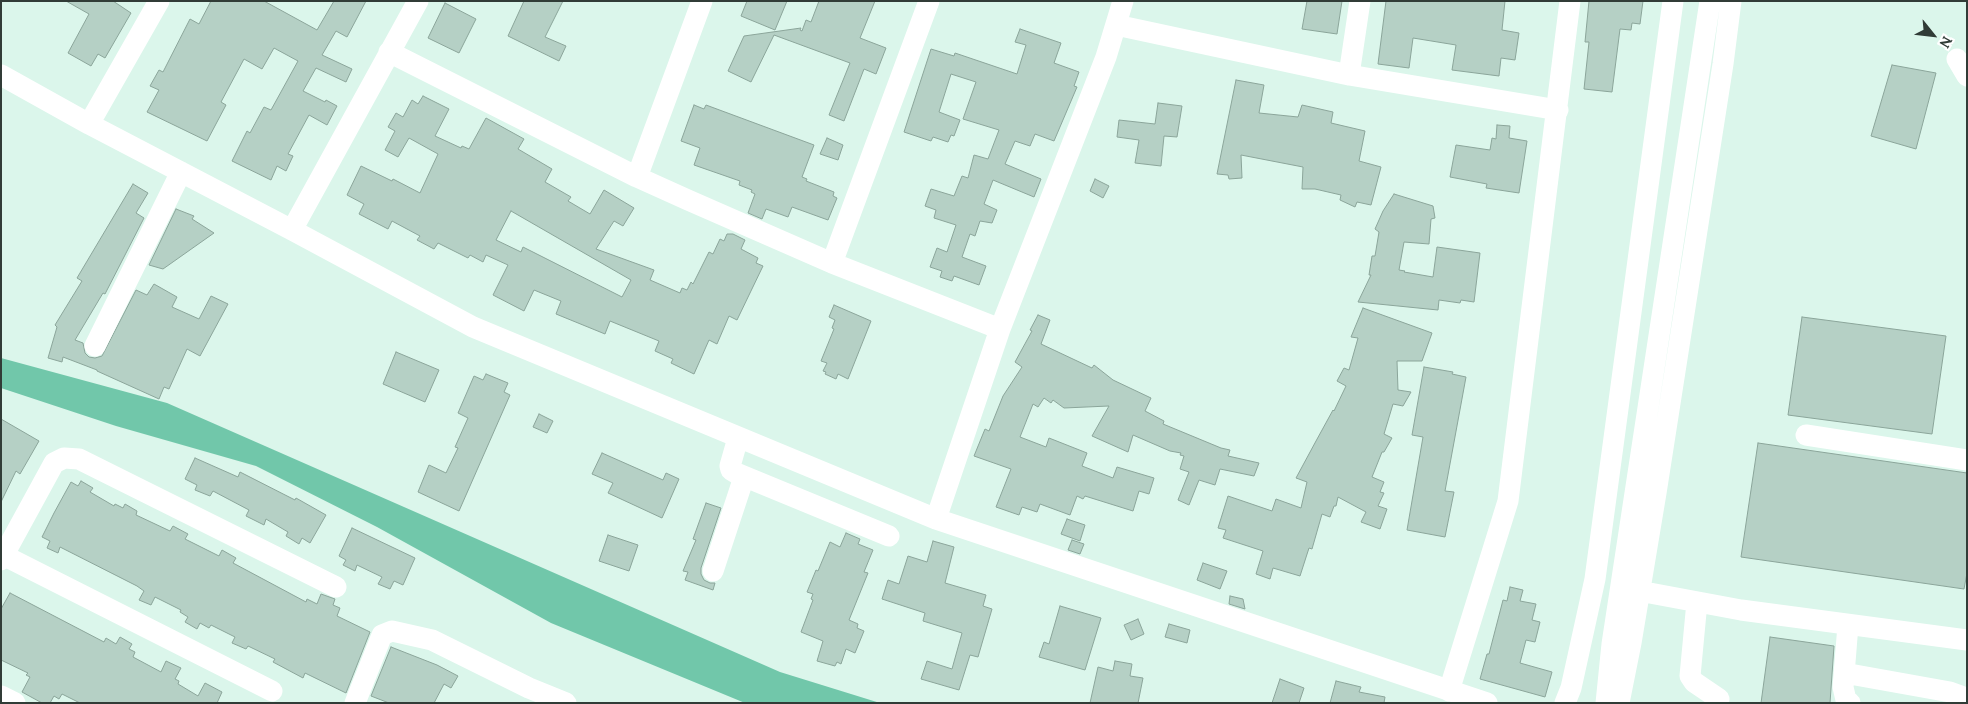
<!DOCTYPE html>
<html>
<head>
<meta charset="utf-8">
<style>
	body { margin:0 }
	#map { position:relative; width:1968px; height:704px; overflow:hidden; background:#dbf6eb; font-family:Lora,serif }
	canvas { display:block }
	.frame { position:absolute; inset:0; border:2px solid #313c37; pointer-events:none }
	.north { position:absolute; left:1908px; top:10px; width:50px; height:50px; -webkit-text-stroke:4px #fff; paint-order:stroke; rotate:119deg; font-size:14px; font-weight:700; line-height:20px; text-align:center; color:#313c37 }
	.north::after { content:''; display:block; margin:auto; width:18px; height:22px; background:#313c37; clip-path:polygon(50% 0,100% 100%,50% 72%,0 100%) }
</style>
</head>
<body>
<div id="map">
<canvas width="1968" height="704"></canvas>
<div class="frame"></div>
<div class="north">N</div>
</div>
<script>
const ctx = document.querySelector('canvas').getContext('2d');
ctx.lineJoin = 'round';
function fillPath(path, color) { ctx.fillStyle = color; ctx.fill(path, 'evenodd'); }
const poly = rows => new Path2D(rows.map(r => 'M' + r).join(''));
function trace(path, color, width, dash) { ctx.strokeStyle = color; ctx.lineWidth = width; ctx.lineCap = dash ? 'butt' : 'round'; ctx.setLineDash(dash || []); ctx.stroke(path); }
const water = poly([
	[1,358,167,403,780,672,880,703,745,703,551,623,377,527,256,466,116,426,1,388]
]);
const building = poly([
	[66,1,113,1,131,13,105,58,98,54,91,66,68,53,89,14,66,1],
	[211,1,264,1,317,30,334,1,366,1,347,37,336,31,322,55,352,69,346,82,316,68,303,91,325,102,326,100,337,106,327,125,309,115,288,154,293,156,286,171,277,166,271,180,232,161,247,131,250,133,264,107,271,110,298,61,274,48,262,69,244,59,221,102,226,105,207,141,147,112,159,90,150,86,159,70,163,72,190,19,199,24,211,1],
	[524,1,563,1,545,37,566,46,559,61,508,36,524,1],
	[747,1,787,1,775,30,741,16,747,1],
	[819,1,875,1,860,38,886,48,876,74,864,69,844,121,829,115,850,63,774,35,751,82,728,71,744,36,801,28,800,30,802,31,806,20,811,22,819,1],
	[1307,1,1342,1,1337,34,1302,29,1307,1],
	[1386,1,1505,1,1502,30,1519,33,1515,60,1501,58,1499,76,1452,70,1456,45,1413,38,1409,68,1378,64,1386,1],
	[1589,1,1643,1,1640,24,1632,23,1631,30,1620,29,1612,92,1584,89,1589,42,1585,42,1589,1],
	[445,3,476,19,459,53,428,38,445,3],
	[1020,29,1061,43,1054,63,1079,72,1074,86,1077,87,1054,141,1035,134,1030,146,1015,141,1005,164,1041,179,1034,197,993,180,984,204,997,210,992,223,980,221,975,236,970,234,962,257,986,266,979,285,954,276,952,281,940,277,942,271,930,267,937,248,947,252,956,225,934,218,936,210,925,206,931,189,954,196,962,176,968,178,974,155,988,159,999,130,963,119,976,82,951,74,939,112,960,120,954,136,951,135,948,142,933,137,931,141,904,132,931,49,954,56,955,53,1017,74,1026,45,1015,42,1020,29],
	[1892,65,1936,73,1916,149,1871,136,1892,65],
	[1236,80,1264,85,1259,113,1298,117,1302,105,1333,112,1331,123,1365,131,1359,161,1381,167,1371,205,1357,202,1355,207,1340,200,1341,195,1315,189,1302,189,1303,167,1241,155,1242,178,1229,179,1228,175,1217,174,1236,80],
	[423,96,449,109,435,136,461,148,462,146,469,149,486,118,524,139,518,149,552,169,545,182,571,197,568,201,590,214,604,190,634,208,623,226,614,221,596,249,654,270,650,280,680,293,682,288,687,290,691,282,693,284,709,252,713,254,720,239,724,241,727,234,733,234,745,240,741,249,758,258,756,263,763,266,737,320,729,316,717,344,709,340,694,374,671,363,673,359,655,351,659,341,610,321,605,334,556,314,561,301,534,290,524,311,493,295,508,265,486,255,483,262,470,255,468,258,438,243,434,249,417,240,420,236,392,221,388,229,359,214,364,204,347,195,361,166,392,181,393,179,420,193,438,154,409,138,398,157,385,150,395,131,388,127,396,113,403,117,412,100,418,104,423,96],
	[511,211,631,280,622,297,523,247,521,252,496,240,511,211],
	[1158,103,1182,106,1177,137,1164,136,1161,166,1135,163,1139,140,1117,137,1119,120,1155,124,1158,103],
	[694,105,704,109,706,105,814,145,802,177,807,179,806,181,834,192,833,196,837,198,828,220,792,207,788,217,766,209,762,219,748,213,755,194,751,192,752,190,739,185,740,181,694,165,700,148,681,141,694,105],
	[1497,125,1510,126,1509,138,1527,141,1519,193,1486,188,1487,184,1450,177,1456,145,1490,150,1492,138,1496,139,1497,125],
	[827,138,843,145,838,160,820,154,827,138],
	[1095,179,1109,186,1103,198,1090,191,1095,179],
	[133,184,148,193,136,213,144,218,105,294,103,293,75,340,83,343,85,353,89,357,95,358,102,356,136,290,147,295,154,284,177,297,172,307,199,319,211,296,228,304,200,356,187,349,169,389,164,387,159,399,97,371,97,370,63,357,62,362,48,358,57,327,55,325,82,281,77,278,133,184],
	[1394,194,1433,206,1435,218,1431,219,1429,244,1404,242,1399,270,1405,271,1404,272,1433,277,1437,247,1480,253,1474,302,1461,300,1460,303,1439,300,1438,310,1358,302,1371,275,1369,275,1372,256,1375,256,1379,232,1375,229,1383,211,1394,194],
	[176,209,194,216,192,219,214,233,163,269,149,265,176,209],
	[834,305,871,321,848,379,838,374,836,379,825,374,826,372,823,371,827,363,821,361,834,329,832,328,835,320,829,317,834,305],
	[1363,308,1432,333,1422,361,1397,361,1398,390,1411,392,1403,406,1393,404,1384,434,1392,438,1384,452,1382,452,1372,477,1384,482,1380,492,1384,493,1378,506,1387,509,1380,529,1361,522,1366,512,1338,497,1336,506,1334,506,1330,517,1322,514,1312,549,1309,548,1300,576,1273,568,1270,579,1256,574,1263,551,1223,538,1226,530,1218,528,1228,496,1272,511,1276,499,1301,508,1307,482,1296,478,1316,441,1333,410,1334,411,1346,386,1337,381,1344,368,1349,370,1358,338,1351,337,1363,308],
	[1038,315,1050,320,1041,344,1092,368,1094,365,1113,380,1151,398,1145,411,1164,421,1163,424,1221,448,1230,450,1228,456,1259,463,1254,476,1220,469,1215,485,1199,480,1189,505,1178,500,1189,472,1180,469,1184,456,1180,455,1181,453,1170,451,1133,435,1128,452,1092,436,1109,406,1064,408,1053,400,1051,403,1044,398,1038,407,1033,404,1020,437,1046,447,1049,438,1087,453,1082,466,1113,478,1117,467,1154,478,1149,494,1139,491,1133,511,1085,496,1083,499,1077,496,1070,515,1040,504,1037,512,1022,507,1019,515,996,507,1011,469,974,456,985,429,989,431,1003,396,1022,367,1015,362,1032,331,1030,330,1038,315],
	[1802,317,1946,336,1932,434,1788,415,1802,317],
	[396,352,439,370,425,402,383,384,396,352],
	[1424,367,1453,372,1452,374,1466,377,1445,491,1454,492,1445,537,1407,530,1423,437,1412,435,1424,367],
	[486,374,508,383,504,392,510,395,459,511,418,492,429,465,446,473,458,448,455,447,468,418,458,413,474,376,483,380,486,374],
	[539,414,553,421,547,433,533,427,539,414],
	[1,419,39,441,20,474,16,471,1,502,1,419],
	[1758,443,1967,473,1967,573,1964,589,1741,557,1758,443],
	[602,453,663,480,666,473,679,479,662,518,608,493,613,483,592,474,602,453],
	[195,458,238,477,240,472,295,500,296,498,326,515,310,543,302,538,299,544,286,536,288,532,266,519,264,525,246,516,249,510,213,491,210,496,195,490,197,485,185,479,195,458],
	[81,481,93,488,90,492,114,506,115,504,123,508,125,504,137,511,136,515,170,531,173,526,188,534,185,539,219,556,222,550,236,558,233,563,306,602,307,599,317,604,321,594,335,599,333,605,340,608,337,616,370,632,346,693,305,673,303,678,273,662,275,659,248,646,246,649,232,643,235,637,211,625,209,628,200,623,197,629,185,622,188,617,180,612,181,610,155,597,151,605,139,600,144,591,137,586,60,547,58,553,47,548,50,541,42,537,54,513,71,482,78,486,81,481],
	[706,503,721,508,701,568,701,574,704,580,710,583,715,583,713,590,685,580,688,572,683,571,696,540,693,539,706,503],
	[1067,519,1085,525,1080,541,1061,534,1067,519],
	[352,528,415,558,403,585,394,581,390,589,378,584,382,577,357,565,355,571,343,565,346,560,339,556,352,528],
	[846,533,860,539,858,544,873,550,864,572,868,573,849,620,858,624,857,628,864,631,855,653,846,649,841,664,837,662,835,666,817,661,823,641,801,632,813,600,811,599,813,594,807,592,816,570,818,571,830,542,840,547,846,533],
	[608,535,638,545,629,571,599,561,608,535],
	[1072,540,1084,544,1080,554,1068,550,1072,540],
	[933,541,954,547,945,583,986,595,983,606,992,609,978,657,970,655,959,690,921,679,927,661,952,669,962,633,923,621,925,613,882,599,888,580,899,584,908,556,927,562,933,541],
	[1203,563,1227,571,1220,589,1197,580,1203,563],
	[1510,587,1523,590,1520,601,1536,604,1532,620,1540,622,1535,642,1526,640,1520,663,1552,672,1545,697,1480,679,1487,654,1489,654,1503,600,1507,601,1510,587],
	[10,593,104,642,106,638,116,644,120,637,132,644,129,649,135,652,133,657,161,672,166,661,181,668,175,679,179,681,178,684,198,696,205,683,222,692,217,703,80,703,62,694,59,699,54,696,50,703,42,703,22,692,30,677,26,675,28,673,1,660,1,609,10,593],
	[1230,596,1243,599,1245,609,1229,604,1230,596],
	[1060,606,1101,618,1085,670,1039,657,1044,642,1049,644,1060,606],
	[1138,619,1144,634,1131,640,1124,625,1138,619],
	[1169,624,1190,630,1187,643,1165,637,1169,624],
	[1770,637,1834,646,1830,703,1761,703,1770,637],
	[391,647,437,665,458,676,451,688,444,684,434,703,389,703,371,696,391,647],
	[1115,661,1132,664,1130,676,1143,678,1138,703,1090,703,1098,667,1113,671,1115,661],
	[1280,679,1304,688,1299,703,1272,703,1280,679],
	[1336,681,1361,687,1359,692,1385,697,1384,703,1330,703,1336,681]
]);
const minor = poly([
	[1116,25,1349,75,1558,110],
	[389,52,637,177,688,200,832,263,1000,329],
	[1957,59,1967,76],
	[1,75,89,124,292,230,473,327,936,519,1487,703],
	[1349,75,1360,1],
	[89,124,159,1],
	[637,177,702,1],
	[292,230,418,1],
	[832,263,929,1],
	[95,346,181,172],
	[1806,435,1967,460],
	[738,438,730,466,731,470,736,473,889,536],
	[936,519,1000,329,1106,57,1123,1],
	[1,554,272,691],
	[1,560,54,463,64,458,79,459,336,587],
	[713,571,744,477],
	[1639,591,1741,610,1967,640],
	[1697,602,1690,676,1694,682,1719,699],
	[1848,625,1843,687,1846,700,1850,703],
	[1844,673,1950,692,1961,696,1966,703],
	[1449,691,1508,501,1570,1],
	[1,696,15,703],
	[355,703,382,635,392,631,432,640,529,688,566,703],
	[1565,703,1571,688,1595,579,1673,1],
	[1606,703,1612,644,1710,1],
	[1619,703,1631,643,1656,493,1723,64,1731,1]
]);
fillPath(water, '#71c7aa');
fillPath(building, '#b5d0c5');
trace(building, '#8ba59a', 1);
trace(minor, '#fff', 21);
</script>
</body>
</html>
